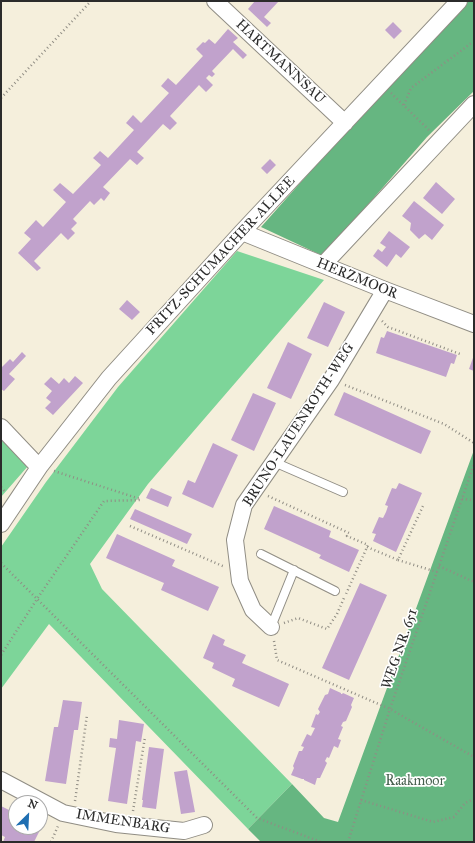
<!DOCTYPE html>
<html>
<head>
<meta charset="utf-8">
<style>
	body { margin:0 }
	#map { position:relative; width:475px; height:843px; overflow:hidden; background:#f5efdc; font-family:"IM FELL Great Primer",serif }
	canvas { display:block }
	.frame { position:absolute; inset:0; border:2px solid #2b2b2b; pointer-events:none }
	.north { position:absolute; left:8px; top:795px; width:40px; height:40px; box-sizing:border-box; background:#fff; border:1px solid #aaa; border-radius:50%; rotate:24deg; font-size:11px; font-weight:700; line-height:16px; text-align:center; color:#2b2b2b }
	.north::after { content:''; display:block; margin:auto; width:14px; height:18px; background:#1f6fb2; clip-path:polygon(50% 0,100% 100%,50% 72%,0 100%) }
</style>
</head>
<body>
<div id="map">
<canvas width="475" height="843"></canvas>
<div class="frame"></div>
<div class="north">N</div>
</div>
<script>
const ctx = document.querySelector('canvas').getContext('2d');
ctx.lineJoin = 'round';
function fillPath(path, color) { ctx.fillStyle = color; ctx.fill(path, 'evenodd'); }
const poly = rows => new Path2D(rows.map(r => 'M' + r).join(''));
function trace(path, color, width, dash) { ctx.strokeStyle = color; ctx.lineWidth = width; ctx.lineCap = dash ? 'butt' : 'round'; ctx.setLineDash(dash || []); ctx.stroke(path); }
function drawText(font, color, halo, rows, align = 'center') {
  ctx.font = font + ' "IM FELL Great Primer",serif'; ctx.lineWidth = 3.5; ctx.setLineDash([]); ctx.textBaseline = 'middle'; ctx.strokeStyle = halo; ctx.fillStyle = color; for (const [text, x, y, turn = 0] of rows) {
    ctx.save(); ctx.translate(x, y); ctx.rotate((+turn || 0) * Math.PI / 180); ctx.textAlign = isNaN(turn) ? turn : align; if (halo) ctx.strokeText(text, 0, 0); ctx.fillText(text, 0, 0); ctx.restore();
  }
}
const green = poly([
	[237,251,324,280,148,484,90,564,102,589,292,784,248,829,49,624,1,689,1,547,46,482,118,387],
	[1,437,28,466,1,497]
]);
const forest = poly([
	[465,1,474,1,474,91,427,137,323,256,261,227,413,56],
	[474,450,474,842,261,842,248,829,292,784,324,818,338,822]
]);
const building = poly([
	[255,1,279,1,264,17,271,23,267,27,248,9],
	[393,22,402,31,394,39,385,30],
	[228,29,238,38,233,42,247,55,243,59,233,49,212,71,215,74,212,77,209,75,206,78,213,85,206,92,199,85,170,116,177,123,170,130,163,124,137,152,144,158,137,165,130,159,103,187,110,193,104,201,101,198,94,205,90,201,73,219,77,223,71,229,75,233,68,240,61,233,34,261,41,268,37,271,18,253,31,239,24,233,36,220,43,227,66,202,53,190,60,183,73,194,101,165,93,158,100,151,108,158,134,130,126,123,133,115,141,123,169,93,161,86,168,78,176,85,203,56,196,49,203,42,205,43,209,39,215,44],
	[270,159,276,165,267,174,261,168],
	[436,182,455,199,442,214,423,198],
	[414,201,444,225,432,240,425,234,419,239,410,230,411,223,402,216],
	[389,231,410,247,401,258,396,254,387,267,373,256,378,249,382,252,386,247,380,243],
	[127,300,140,312,132,320,119,309],
	[324,302,345,312,328,347,307,338],
	[387,331,457,355,454,364,451,363,446,377,376,353,381,337,384,338],
	[288,342,312,354,291,399,267,388],
	[22,352,26,356,9,374,15,379,4,391,1,389,1,366,2,367,10,359,13,362],
	[474,355,474,371,469,369],
	[75,376,83,383,53,415,45,408,51,402,46,398,52,391,44,384,51,377,59,384,64,378,69,383],
	[344,392,431,431,421,454,334,415],
	[253,393,276,403,254,451,231,440],
	[213,443,238,455,213,508,182,494,188,480,195,483],
	[399,483,422,493,396,552,373,541,376,534,372,533,379,517,383,518,386,512,388,506,385,505,392,488,396,489],
	[151,488,172,497,168,507,146,498],
	[274,506,331,531,329,537,359,550,349,572,319,558,321,555,264,529],
	[135,509,192,534,187,544,130,519],
	[117,534,175,560,172,566,219,587,208,611,161,590,164,583,106,558],
	[360,583,387,595,349,680,322,668],
	[213,634,225,640,223,645,246,655,242,663,289,684,279,707,232,686,235,679,212,668,214,663,203,658],
	[330,688,341,693,341,694,342,694,343,693,354,698,351,705,352,707,346,721,343,722,341,726,343,727,338,739,341,740,338,748,334,746,329,758,327,757,325,761,327,763,320,778,317,778,315,785,304,780,304,779,302,779,291,775,294,768,293,766,299,751,302,751,304,747,301,746,307,734,311,736,315,728,311,727,316,714,318,715,320,712,318,709,325,695,328,694],
	[63,700,82,702,78,730,74,730,66,784,45,781,54,727,58,727],
	[119,720,144,724,141,742,136,741,127,804,108,801,116,748,109,747,110,738,117,739],
	[149,747,164,749,156,809,142,807,143,800,142,800],
	[187,770,195,812,181,814,174,772],
	[13,805,16,805,16,827,40,827,40,825,42,826,34,842,3,842,5,837,1,835,1,806,11,811]
]);
const path = poly([
	[391,93,430,131],
	[1,98,91,1],
	[404,105,411,88,474,41],
	[382,321,388,327,460,354],
	[345,385,444,424,474,443],
	[54,471,140,499],
	[1,487,6,493],
	[268,496,349,533,347,536,368,545,346,594],
	[462,499,474,500],
	[130,526,225,567],
	[367,547,398,560,423,506],
	[398,560,437,572],
	[1,563,257,818,321,842],
	[439,566,474,582],
	[284,623,298,618,327,629,337,614,344,598],
	[274,641,277,660,390,709,474,757],
	[1,655,37,599,104,501,142,500],
	[361,800,433,822,454,817,465,803,474,799],
	[75,801,87,715],
	[133,811,145,737],
	[51,842,58,826],
	[348,842,390,709,474,464]
]);
const service = poly([
	[274,462,343,492],
	[261,554,335,591],
	[271,627,294,570]
]);
const minor = poly([
	[215,1,345,123],
	[242,232,385,290,474,324],
	[323,265,474,104],
	[1,427,37,465,40,466],
	[1,524,40,466,109,378,242,232,459,1],
	[271,627,253,610,240,581,235,540,244,505,331,380,385,290],
	[1,780,63,813,116,824,184,831,204,825]
]);
const streetNames = [
	["HARTMANNSAU",280,62,43],
	["FRITZ-SCHUMACHER-ALLEE",221,256,-47],
	["HERZMOOR",357,279,22],
	["BRUNO-LAUENROTH-WEG",299,425,-57],
	["WEG NR. 651",400,649,-71],
	["IMMENBARG",123,822,9]
];
const parkNames = [
	["Raakmoor",415,782]
];
fillPath(green, '#7dd599');
fillPath(forest, '#66b681');
fillPath(building, '#c1a2cc');
trace(service, '#908d84', 10);
trace(minor, '#908d84', 18);
trace(path, '#908d84', 2.5, [1, 3]);
trace(service, '#fff', 8);
trace(minor, '#fff', 16);
drawText('14px', '#2b2b2b', '#fff', streetNames);
drawText('14px', '#445e4c', '#fff', parkNames);
</script>
</body>
</html>
